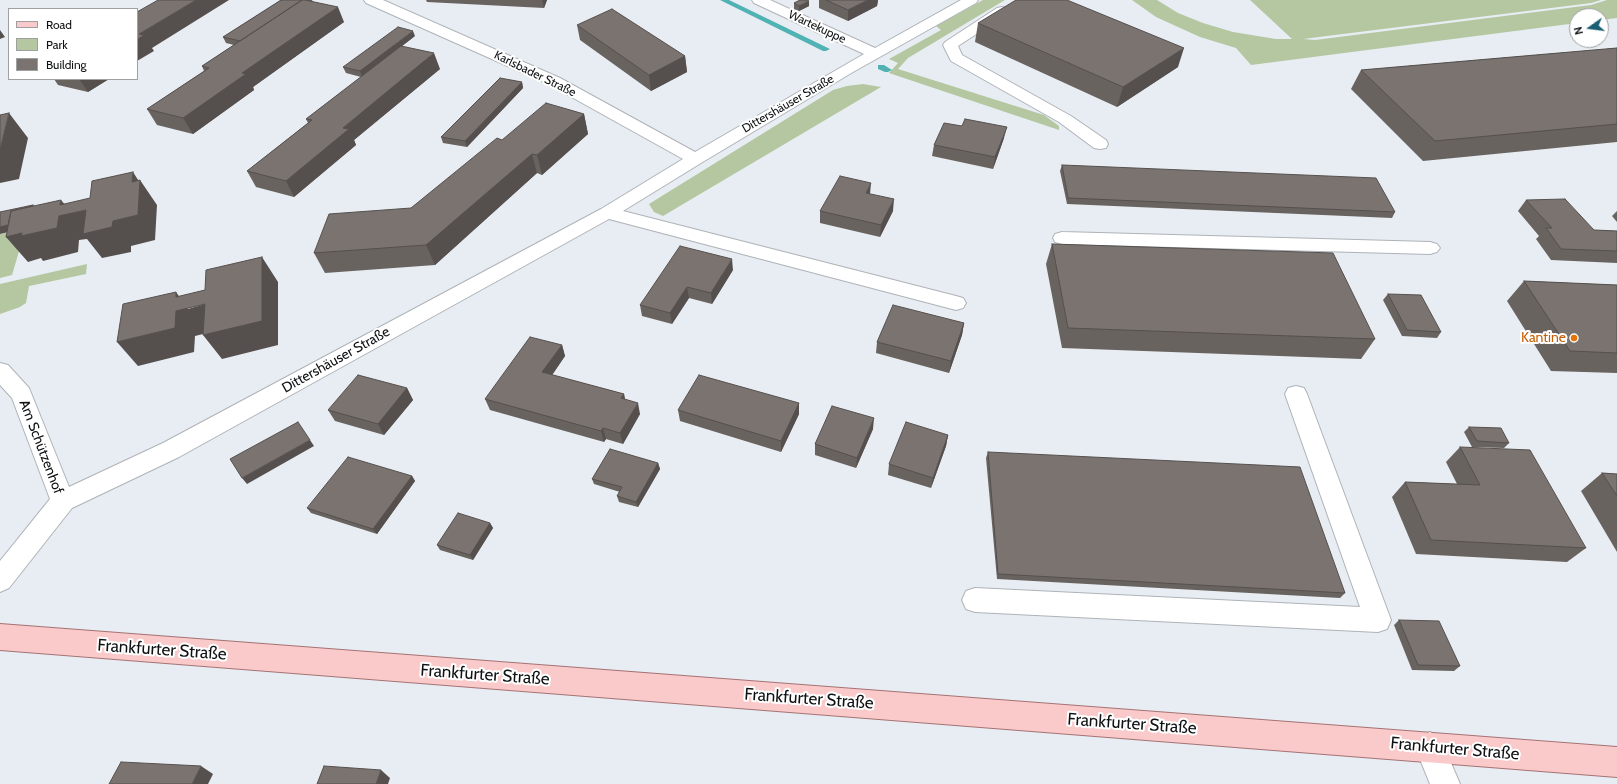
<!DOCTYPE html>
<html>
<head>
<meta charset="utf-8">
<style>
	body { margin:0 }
	#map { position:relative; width:1617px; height:784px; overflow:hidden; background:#e7edf2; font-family:Cabin,sans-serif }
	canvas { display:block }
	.legend { position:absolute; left:8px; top:8px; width:130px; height:72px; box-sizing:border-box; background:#fff; border:1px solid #9fa0a1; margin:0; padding:5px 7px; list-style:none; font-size:12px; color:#0f1113 }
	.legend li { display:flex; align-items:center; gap:8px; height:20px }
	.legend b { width:20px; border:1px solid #9fa0a1 }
	.north { position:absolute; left:1569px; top:8px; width:40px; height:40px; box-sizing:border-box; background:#fff; border:1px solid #9fa0a1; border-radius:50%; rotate:256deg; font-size:11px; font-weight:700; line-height:16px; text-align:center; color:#0f1113 }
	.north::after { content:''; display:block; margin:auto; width:14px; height:18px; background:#1a5f71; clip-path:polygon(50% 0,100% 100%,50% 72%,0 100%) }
</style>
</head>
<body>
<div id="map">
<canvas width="1617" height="784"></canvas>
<ul class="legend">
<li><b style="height:5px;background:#facacb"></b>Road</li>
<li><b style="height:11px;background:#b4c7a1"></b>Park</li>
<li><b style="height:11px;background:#7a7370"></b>Building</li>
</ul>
<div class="north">N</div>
</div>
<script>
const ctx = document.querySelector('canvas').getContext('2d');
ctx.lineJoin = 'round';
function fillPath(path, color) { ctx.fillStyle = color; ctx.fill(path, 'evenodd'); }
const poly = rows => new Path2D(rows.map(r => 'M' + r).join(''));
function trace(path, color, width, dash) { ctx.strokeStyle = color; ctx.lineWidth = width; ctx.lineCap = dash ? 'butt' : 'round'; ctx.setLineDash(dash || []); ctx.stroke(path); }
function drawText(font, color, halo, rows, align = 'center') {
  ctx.font = font + ' Cabin,sans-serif'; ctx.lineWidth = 4; ctx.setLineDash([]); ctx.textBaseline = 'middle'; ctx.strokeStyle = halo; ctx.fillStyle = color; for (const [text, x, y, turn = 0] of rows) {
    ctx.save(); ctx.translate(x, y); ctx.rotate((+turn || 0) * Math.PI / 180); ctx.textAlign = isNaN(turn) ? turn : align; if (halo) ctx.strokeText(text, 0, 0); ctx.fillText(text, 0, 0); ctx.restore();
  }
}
const green = poly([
	[983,0,1005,0,908,58,898,69,1044,115,1059,126,1059,130,889,73,898,63,889,59,941,30,936,26],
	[1132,0,1157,0,1178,13,1203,23,1233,32,1276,39,1292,39,1250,0,1601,0,1591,3,1303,39,1315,40,1591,5,1607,0,1617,0,1617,18,1601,20,1601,16,1577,16,1577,23,1251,65,1236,48,1200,37,1156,17],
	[863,84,881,87,663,216,654,212,649,204,833,90,847,86],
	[26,228,12,275,0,278,0,234],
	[87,264,86,274,29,286,26,303,20,307,0,314,0,284]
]);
const stream = poly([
	[720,0,729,0,830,49,826,51,823,51,720,0],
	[878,65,884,65,892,70,888,72,885,72,878,69,878,65]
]);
const minor = poly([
	[364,0,383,0,560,78,695,152,864,54,754,3,752,0,770,0,875,48,961,0,978,0,976,3,853,72,701,163,623,211,956,296,963,298,966,303,963,308,956,310,609,219,179,457,72,508,9,588,0,592,0,561,50,499,12,398,0,385,0,363,8,365,29,388,69,487,163,443,601,209,683,159,548,84,366,3,364,0],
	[1002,7,1007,8,1009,11,1007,14,958,46,962,55,1071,116,1106,140,1108,144,1106,148,1100,149,1094,148,1059,122,951,61,943,45,945,42,997,8,1002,7],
	[1062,232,1430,242,1437,244,1440,248,1437,252,1430,254,1062,244,1055,242,1053,238,1055,234,1062,232],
	[1296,386,1304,388,1307,394,1391,620,1387,629,1378,632,975,612,966,609,962,600,966,591,975,588,1360,607,1285,394,1288,388,1296,386],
	[1430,732,1440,737,1460,784,1430,784,1415,747,1420,737,1430,732]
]);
const major = poly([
	[0,624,1617,747,1617,777,0,650,0,624]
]);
const wall = poly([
	[281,0,312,0,313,2,344,22,253,87,254,90,193,134,157,125,147,109,204,71,202,66,234,45,226,43,223,37],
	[426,0,547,0,544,8,427,2],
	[819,0,878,0,877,6,848,21,819,8],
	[794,3,809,6,799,11,794,9],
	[978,23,1178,67,1117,107,975,42],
	[577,25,685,56,687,72,651,91,580,40],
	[415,36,402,46,440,69,354,140,356,145,294,197,256,187,247,171,308,123,306,119,361,77,346,73,343,67],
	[1617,48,1617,142,1423,161,1351,89,1361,70],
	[54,79,109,79,88,92,58,85],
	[522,82,523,88,467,147,443,143,441,137],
	[584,114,588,134,542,175,537,173,435,265,325,273,314,253,411,208,502,140],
	[1004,138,993,169,932,156,934,145],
	[1062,165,1395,212,1392,218,1067,204,1060,171],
	[870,194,893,211,880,237,820,223,820,211],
	[1526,200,1594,230,1617,231,1617,263,1551,260,1536,239,1539,236,1518,211],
	[1617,211,1617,222,1612,216],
	[1052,244,1375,339,1361,359,1062,348,1046,264],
	[733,270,712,304,689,298,672,324,642,316,640,305],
	[1524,281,1617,285,1617,373,1551,371,1507,301],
	[1388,294,1441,332,1437,338,1402,336,1383,300],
	[964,323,962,335,949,373,876,353,877,342],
	[562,345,565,356,552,375,624,394,625,400,640,414,623,444,606,439,604,442,490,410,485,399],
	[407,388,413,400,384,435,335,421,328,410],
	[799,403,799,414,781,452,680,421,678,410],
	[1469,427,1509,443,1504,448,1472,447,1464,432],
	[873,429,856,468,815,455,815,444],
	[948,435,946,446,931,488,888,475,889,464],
	[1460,447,1586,548,1567,562,1416,554,1392,497,1405,482,1457,484,1446,462],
	[988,452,1345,593,1340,598,997,579,986,458],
	[658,463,660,469,638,507,619,502,617,496,620,492,594,484,592,479],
	[1602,473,1617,474,1617,552,1581,491],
	[412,476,415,481,377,534,311,513,307,508],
	[490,523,493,528,473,560,440,550,437,545],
	[1399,620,1460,666,1454,671,1412,670,1394,625]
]);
const shadedWall = poly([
	[196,0,229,0,152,48,154,51,137,61,137,40,139,34],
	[542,0,547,0,544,8],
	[868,0,878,0,877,6,848,21,848,10],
	[809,1,809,6,799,11,799,6],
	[338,7,344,22,253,87,254,90,193,134,183,118,242,73],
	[0,30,5,37,0,39],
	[413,31,415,36,362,77,360,71],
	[1184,48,1178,67,1117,107,1123,87],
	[434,53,440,69,354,140,356,145,294,197,286,181,343,128],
	[685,56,687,72,651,91,649,75],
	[79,79,109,79,88,92],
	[522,82,523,88,467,147,465,141],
	[9,113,28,138,19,179,0,183,0,150],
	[584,114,588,134,542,175,537,155],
	[1007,127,1004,138,993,169,995,157],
	[532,154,537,173,435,265,426,245],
	[133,172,140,183,140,180,157,205,155,240,131,246,131,252,102,258,87,239,79,240,78,252,43,261,41,258,28,262,6,237,60,205,61,200,72,213,86,210,113,221,132,182],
	[871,183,870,194,866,193],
	[894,199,893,211,880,237,881,225],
	[33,205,38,211,33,226,0,234,0,227],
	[262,257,278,282,278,345,222,359,203,335],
	[732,259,733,270,712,304,711,293],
	[687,287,689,298,672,324,670,313],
	[176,292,188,309,205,304,223,329,195,336,194,352,138,366,117,342,176,297],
	[964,323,962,335,949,373,951,361],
	[562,345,565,356,546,384,542,372],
	[407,388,413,400,384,435,378,424],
	[624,394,626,405,621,398],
	[638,403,640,414,623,444,620,433],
	[799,403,799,414,781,452,781,441],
	[874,418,873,429,856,468,857,458],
	[603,428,606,439,604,442,601,431],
	[948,435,946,446,931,488,933,478],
	[310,440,314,446,247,484,242,478],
	[658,463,660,469,638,507,636,502],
	[412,476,415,481,377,534,373,529],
	[490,523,493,528,473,560,470,555],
	[201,766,213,774,208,784,192,784],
	[381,770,390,778,388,784,376,784]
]);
const building = poly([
	[158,0,196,0,139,34,144,35,137,40,137,12,158,0],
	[281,0,302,0,240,41,223,37,281,0],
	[302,0,305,0,338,7,242,73,246,74,183,118,147,109,209,68,202,66,302,0],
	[800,0,807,0,809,1,799,6,794,3,800,0],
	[826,0,868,0,848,10,826,0],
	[1016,0,1067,0,1184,48,1123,87,978,23,1016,0],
	[612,9,685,56,649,75,577,25,612,9],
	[398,27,413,31,360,71,343,67,398,27],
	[401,46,434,53,343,128,349,129,286,181,247,171,312,120,306,119,401,46],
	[1617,48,1617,124,1435,141,1361,70,1617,48],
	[500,78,522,82,465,141,441,137,500,78],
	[546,103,584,114,537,155,532,154,426,245,314,253,329,214,411,208,497,138,502,140,546,103],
	[9,113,0,150,0,115,9,113],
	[965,119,1007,127,995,157,934,145,944,123,962,126,965,119],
	[1062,165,1376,178,1395,212,1068,198,1062,165],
	[133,172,132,182,140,180,138,215,113,221,112,227,83,234,86,210,59,216,57,228,21,236,22,233,6,237,11,211,61,200,60,205,90,198,92,181,133,172],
	[840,176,871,183,866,193,894,199,881,225,820,211,840,176],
	[1565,199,1594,230,1617,231,1617,251,1561,249,1546,228,1552,228,1526,200,1565,199],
	[33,205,32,206,11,211,8,225,0,227,0,212,33,205],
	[1052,244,1333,253,1375,339,1068,328,1052,244],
	[680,246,732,259,711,293,687,287,670,313,640,305,680,246],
	[262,257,262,321,203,335,205,304,176,311,175,328,117,342,123,304,176,292,176,297,205,290,206,270,262,257],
	[1524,281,1617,285,1617,353,1570,351,1524,281],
	[1388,294,1421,295,1441,332,1407,330,1388,294],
	[893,305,964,323,951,361,877,342,893,305],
	[530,337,562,345,542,372,624,394,621,398,638,403,620,433,603,428,601,431,485,399,530,337],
	[358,375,407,388,378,424,328,410,358,375],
	[699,375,799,403,781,441,678,410,699,375],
	[832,406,874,418,857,458,815,444,832,406],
	[298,422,310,440,242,478,230,459,298,422],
	[906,422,948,435,933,478,889,464,906,422],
	[1469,427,1501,428,1509,443,1477,441,1469,427],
	[1460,447,1530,450,1586,548,1431,540,1405,482,1480,485,1460,447],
	[610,449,658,463,636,502,617,496,622,487,592,479,610,449],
	[988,452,1300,467,1345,593,998,574,988,452],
	[348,457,412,476,373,529,307,508,348,457],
	[1602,473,1617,474,1617,496,1602,473],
	[458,513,490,523,470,555,437,545,458,513],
	[1399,620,1439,621,1460,666,1418,665,1399,620],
	[121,762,201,766,192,784,109,784,121,762],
	[324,766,381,770,376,784,317,784,324,766]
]);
const markers = [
	[1574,338,4,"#e8710a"]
];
const farStreetnames = [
	["Wartekuppe",817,27,25],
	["Karlsbader Straße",535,74,26],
	["Dittershäuser Straße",788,104,-30]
];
const foodNames = [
	["Kantine",1566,338]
];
const streetNames = [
	["Dittershäuser Straße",336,360,-29],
	["Am Schützenhof",41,447,69]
];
const nearStreetnames = [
	["Frankfurter Straße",162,650,4],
	["Frankfurter Straße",485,675,4],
	["Frankfurter Straße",809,699,4],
	["Frankfurter Straße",1132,724,4],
	["Frankfurter Straße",1455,749,5]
];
fillPath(green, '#b4c7a1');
fillPath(stream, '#51b2b4');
trace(minor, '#aeb3b8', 2);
trace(major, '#a57274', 2);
fillPath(minor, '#fff');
fillPath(major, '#facacb');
fillPath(wall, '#696360');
fillPath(shadedWall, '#55504e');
fillPath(building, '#7a7370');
trace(building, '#55504e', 1);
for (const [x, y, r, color] of markers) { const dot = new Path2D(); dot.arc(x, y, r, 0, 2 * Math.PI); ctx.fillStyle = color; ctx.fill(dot); trace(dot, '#fff', 1.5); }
drawText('12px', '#0f1113', '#fff', farStreetnames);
drawText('14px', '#c56008', '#fff', foodNames, 'right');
drawText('14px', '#0f1113', '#fff', streetNames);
drawText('17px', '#0f1113', '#fff', nearStreetnames);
</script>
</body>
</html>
